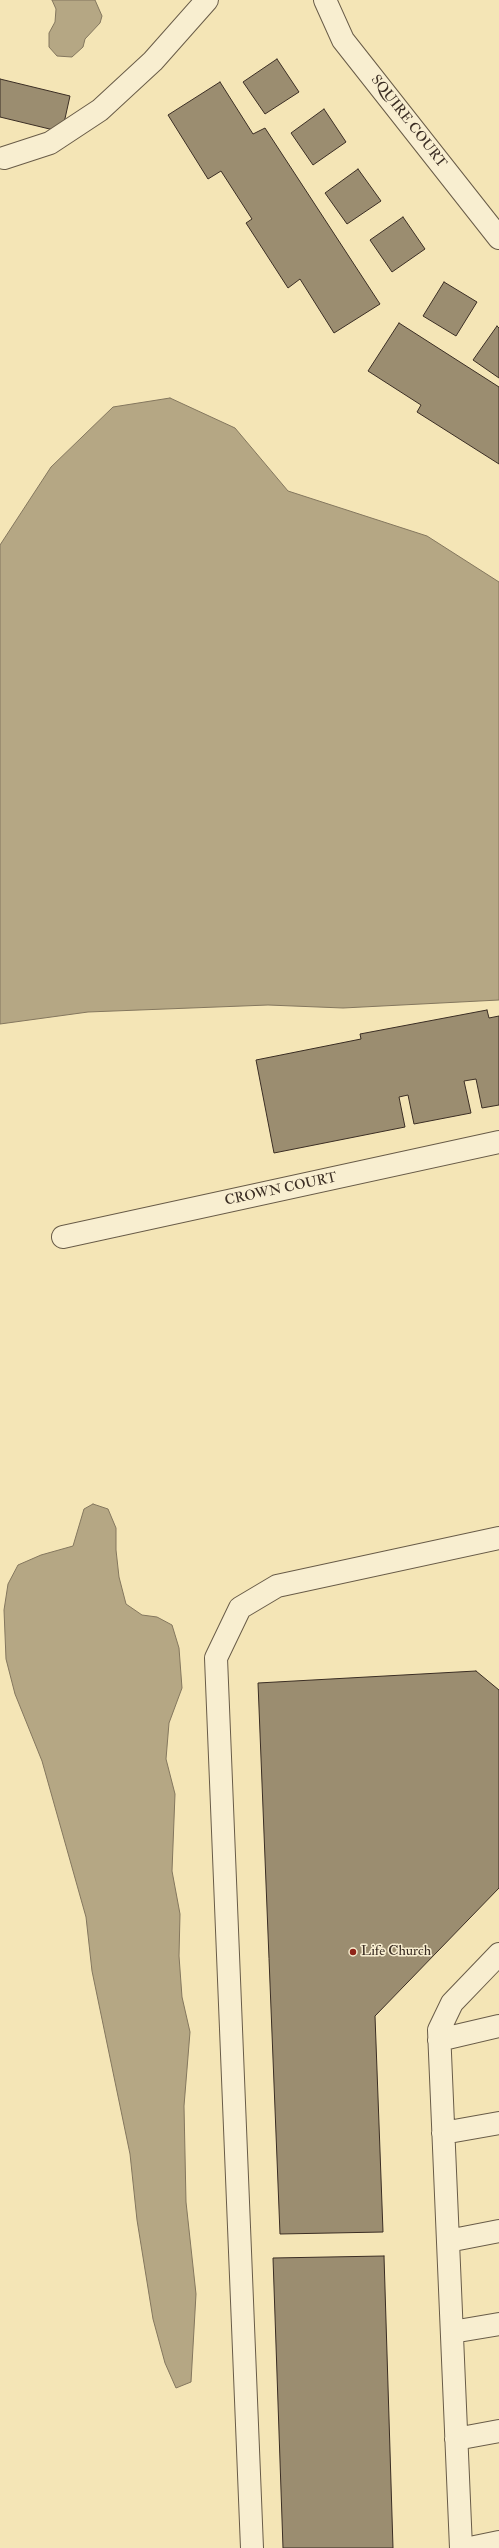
<!DOCTYPE html>
<html>
<head>
<meta charset="utf-8">
<style>
	body { margin:0 }
	canvas { display:block; background:#f4e5b6 }
</style>
</head>
<body>
<canvas width="499" height="2548"></canvas>
<script>
const ctx = document.querySelector('canvas').getContext('2d');
ctx.lineJoin = 'round';
function fillPath(path, color) { ctx.fillStyle = color; ctx.fill(path, 'evenodd'); }
const poly = rows => new Path2D(rows.map(r => 'M' + r).join(''));
function trace(path, color, width, dash) { ctx.strokeStyle = color; ctx.lineWidth = width; ctx.lineCap = dash ? 'butt' : 'round'; ctx.setLineDash(dash || []); ctx.stroke(path); }
function drawText(font, color, halo, rows, align = 'center') {
  ctx.font = font + ' "IM FELL Double Pica",serif'; ctx.lineWidth = 3; ctx.setLineDash([]); ctx.textBaseline = 'middle'; ctx.strokeStyle = halo; ctx.fillStyle = color; for (const [text, x, y, turn = 0] of rows) {
    ctx.save(); ctx.translate(x, y); ctx.rotate((+turn || 0) * Math.PI / 180); ctx.textAlign = isNaN(turn) ? turn : align; if (halo) ctx.strokeText(text, 0, 0); ctx.fillText(text, 0, 0); ctx.restore();
  }
}
const water = poly([
	[52,0,95,0,102,16,100,23,85,39,83,47,72,57,57,56,49,47,49,33,55,22,56,9,52,0],
	[170,398,235,428,288,491,427,536,499,582,499,1000,343,1008,268,1005,88,1012,0,1024,0,545,51,467,113,407,170,398],
	[93,1504,108,1509,116,1528,116,1550,119,1577,126,1604,142,1615,157,1617,172,1625,179,1648,182,1688,169,1723,166,1759,175,1794,172,1871,180,1914,179,1956,182,1997,190,2032,184,2106,186,2202,196,2294,191,2382,176,2388,165,2363,153,2319,137,2220,130,2154,92,1971,86,1917,42,1761,15,1694,6,1659,4,1610,8,1584,18,1565,41,1555,73,1546,84,1509,93,1504]
]);
const building = poly([
	[277,59,299,92,265,114,243,82,277,59],
	[0,79,70,96,62,132,0,117,0,79],
	[220,82,253,134,265,128,380,304,334,333,300,279,288,288,246,223,252,219,221,171,208,179,168,115,220,82],
	[324,109,346,142,313,165,291,133,324,109],
	[358,169,381,201,347,224,325,193,358,169],
	[403,217,425,249,392,272,370,240,403,217],
	[444,282,477,302,456,336,423,316,444,282],
	[399,323,499,387,499,464,417,412,421,405,368,371,399,323],
	[497,326,499,328,499,378,473,360,497,326],
	[487,1010,489,1018,499,1016,499,1105,482,1108,476,1079,464,1081,471,1113,414,1124,408,1095,399,1097,405,1127,274,1153,256,1060,361,1039,360,1034,487,1010],
	[476,1671,499,1690,499,1888,375,2016,383,2232,280,2234,258,1683,476,1671],
	[384,2256,393,2548,283,2548,273,2258,384,2256]
]);
const lane = poly([
	[4,158,50,143,100,110,153,61,207,0],
	[439,2040,499,2026],
	[443,2133,499,2123],
	[448,2241,499,2231],
	[452,2332,499,2324],
	[456,2439,499,2431],
	[252,2548,216,1658,240,1608,277,1586,499,1538],
	[461,2548,439,2030,452,2003,499,1954],
	[470,2548,499,2542]
]);
const street = poly([
	[325,0,343,40,499,238],
	[63,1237,499,1142]
]);
const markers = [
	[353,1952,4,"#8f2418"]
];
const streetNames = [
	["SQUIRE COURT",408,122,52],
	["CROWN COURT",281,1190,-12]
];
const poiNames = [
	["Life Church",361,1952]
];
fillPath(water, '#b5a784');
trace(water, '#84775e', 1);
fillPath(building, '#9b8d70');
trace(building, '#3b2e24', 1);
trace(lane, '#695c48', 24);
trace(street, '#695c48', 24);
trace(lane, '#f8eed0', 22);
trace(street, '#f8eed0', 22);
for (const [x, y, r, color] of markers) { const dot = new Path2D(); dot.arc(x, y, r, 0, 2 * Math.PI); ctx.fillStyle = color; ctx.fill(dot); trace(dot, '#f8eed0', 1.5); }
drawText('14px', '#3b2e24', '#f8eed0', streetNames);
drawText('14px', '#3b2e24', '#f8eed0', poiNames, 'left');
</script>
</body>
</html>
